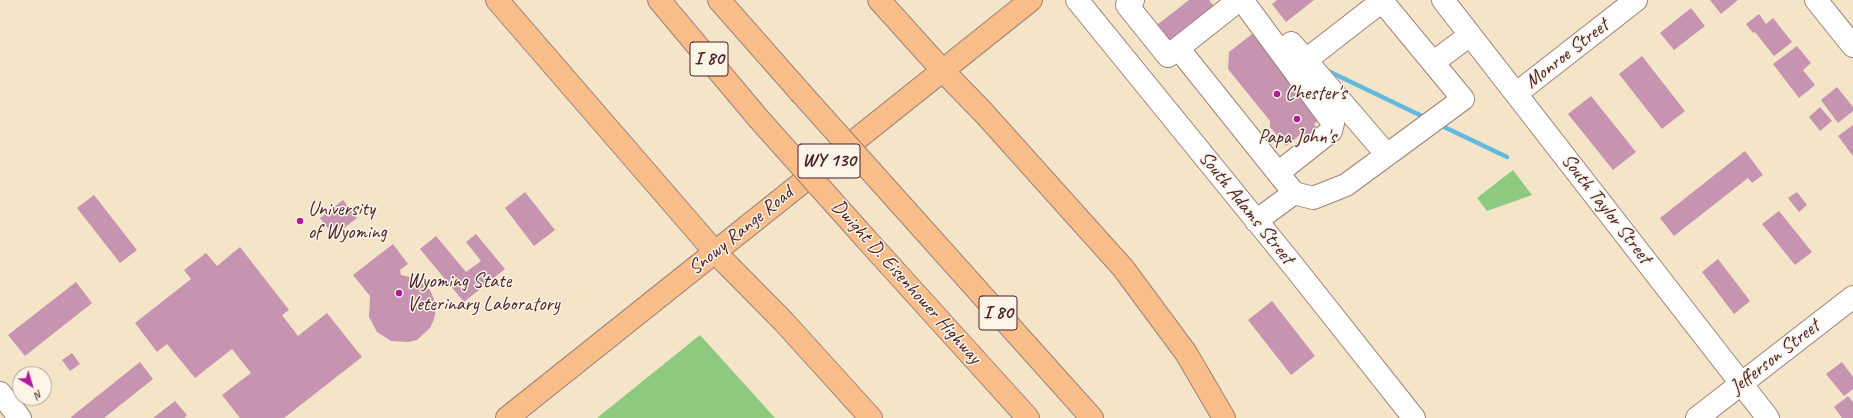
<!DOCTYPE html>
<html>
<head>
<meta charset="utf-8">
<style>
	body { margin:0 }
	#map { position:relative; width:1853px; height:418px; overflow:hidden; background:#f4e4c8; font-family:Caveat,sans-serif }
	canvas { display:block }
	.north { position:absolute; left:12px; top:366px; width:40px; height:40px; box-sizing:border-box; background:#fcf5e5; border:1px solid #b59f9b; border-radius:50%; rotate:142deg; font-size:11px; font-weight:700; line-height:16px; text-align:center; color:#4a1f2b }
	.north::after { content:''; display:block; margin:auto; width:14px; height:18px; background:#b5179e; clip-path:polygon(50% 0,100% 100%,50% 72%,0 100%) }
</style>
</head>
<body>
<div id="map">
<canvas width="1853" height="418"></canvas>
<div class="north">N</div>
</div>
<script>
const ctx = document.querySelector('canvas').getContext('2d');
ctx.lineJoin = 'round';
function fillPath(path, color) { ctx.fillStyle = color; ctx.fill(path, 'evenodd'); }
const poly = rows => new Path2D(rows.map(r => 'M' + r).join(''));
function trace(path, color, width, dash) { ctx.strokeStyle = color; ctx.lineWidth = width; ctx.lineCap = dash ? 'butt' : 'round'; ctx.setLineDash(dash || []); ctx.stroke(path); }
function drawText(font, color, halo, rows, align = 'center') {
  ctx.font = font + ' Caveat,sans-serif'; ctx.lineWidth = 3; ctx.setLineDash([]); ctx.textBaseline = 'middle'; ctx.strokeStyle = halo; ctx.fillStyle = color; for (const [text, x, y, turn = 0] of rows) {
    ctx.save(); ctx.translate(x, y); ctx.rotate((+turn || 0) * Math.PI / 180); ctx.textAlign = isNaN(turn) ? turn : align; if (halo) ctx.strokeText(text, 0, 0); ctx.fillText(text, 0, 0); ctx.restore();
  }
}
const green = poly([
	[1513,170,1532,195,1487,211,1477,198],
	[700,335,775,418,597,418]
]);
const stream = poly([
	[1326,70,1426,118],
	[1440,125,1507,157]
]);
const building = poly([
	[1189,0,1209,0,1217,10,1168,49,1153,28],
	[1277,0,1314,0,1286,22,1272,4],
	[1710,0,1738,0,1721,14],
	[1691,8,1705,26,1674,50,1660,33],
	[1759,14,1766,24,1773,18,1792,42,1774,56,1755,32,1753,33,1746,24],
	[1256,31,1294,79,1289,84,1318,121,1314,124,1318,129,1304,140,1300,135,1286,146,1270,127,1270,121,1228,69,1229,52],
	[1797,46,1811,63,1803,70,1815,85,1799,98,1773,64],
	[1642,56,1685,111,1662,129,1619,74],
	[1837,87,1853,107,1853,111,1838,123,1821,100],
	[1591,96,1636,152,1613,170,1568,114],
	[1820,107,1832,121,1820,131,1809,117],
	[1853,125,1853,156,1838,136],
	[1745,151,1763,175,1752,183,1748,178,1674,236,1660,218],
	[525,192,555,230,534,246,505,208],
	[1797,192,1807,205,1799,212,1788,198],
	[94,195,137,250,120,263,77,208],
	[343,200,357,218,334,236,320,218],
	[1779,211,1812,252,1795,265,1762,224],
	[476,234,505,269,464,302,420,249,436,236,466,272,481,261,466,242],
	[393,244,408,264,400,270,401,275,415,278,423,283,430,290,434,299,436,309,434,319,430,328,417,340,408,342,391,341,377,332,369,317,370,296,353,275],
	[240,247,289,310,282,315,298,336,327,313,362,357,284,418,240,418,222,395,251,373,232,349,195,378,167,344,157,352,135,323,191,279,184,270,206,253,217,266],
	[1718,259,1750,301,1734,314,1702,272],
	[76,282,92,303,25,356,8,335],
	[1272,301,1315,356,1291,375,1248,320],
	[72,353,80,364,70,371,62,360],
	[140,362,153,379,104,418,72,418,71,417],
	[1842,362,1853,377,1853,389,1844,396,1826,374],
	[1848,396,1853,402,1853,418,1842,418,1834,407],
	[175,401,187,415,184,418,153,418]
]);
const minor = poly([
	[1077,0,1291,263,1414,418],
	[1133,0,1127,5,1168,56,1239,0],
	[1242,0,1333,123,1331,131,1278,173],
	[1443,0,1768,418],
	[1816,0,1853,46],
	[1291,43,1387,155],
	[1178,48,1294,193,1313,198,1346,185,1463,99,1382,1],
	[1306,60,1382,1,1381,0],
	[1434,62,1470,35],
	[1517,93,1636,0],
	[1256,221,1294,193],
	[0,393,20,418],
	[1697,418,1853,297]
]);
const major = poly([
	[507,418,1031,0]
]);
const highway = poly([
	[497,0,715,252,784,322,871,418],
	[659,0,758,118],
	[719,0,800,92],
	[879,0,942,70,983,112,1123,268,1186,353,1224,418],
	[903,207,1092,418],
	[866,239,1028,418]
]);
const highwayBridge = poly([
	[800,92,903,207],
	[758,118,866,239]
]);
const markers = [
	[1277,94,4,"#b5179e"],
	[1297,119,4,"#b5179e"],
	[300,221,4,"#b5179e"],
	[399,293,4,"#b5179e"]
];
const shields = [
	[709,59,38],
	[829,161,62],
	[998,313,38]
];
const shieldNames = [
	["I 80",709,59],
	["WY 130",829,161],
	["I 80",998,313]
];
const streetNames = [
	["Monroe Street",1567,54,-38],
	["South Adams Street",1246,208,51],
	["South Taylor Street",1606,209,52],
	["Snowy Range Road",741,231,-39],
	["Dwight D. Eisenhower Highway",906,282,48],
	["Jefferson Street",1775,357,-38]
];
const poiNames = [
	["Chester's",1285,94],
	["Papa John's",1297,138,"center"],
	["University",308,210],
	["of Wyoming",308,233],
	["Wyoming State",407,282],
	["Veterinary Laboratory",407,305]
];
fillPath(green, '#8dc97e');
trace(stream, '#62bbdf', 4.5);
fillPath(building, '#c694b0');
trace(minor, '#9f827a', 24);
trace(major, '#9f827a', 24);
trace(highway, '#9f827a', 24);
trace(minor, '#fff', 22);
trace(major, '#f8bd89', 22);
trace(highway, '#f8bd89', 22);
trace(highwayBridge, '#9f827a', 24, []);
trace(highwayBridge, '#f8bd89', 22);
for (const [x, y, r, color] of markers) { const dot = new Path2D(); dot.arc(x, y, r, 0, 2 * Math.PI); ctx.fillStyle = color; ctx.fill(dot); trace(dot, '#fcf5e5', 1.5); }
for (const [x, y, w] of shields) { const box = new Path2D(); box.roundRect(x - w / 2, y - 17, w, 34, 3); ctx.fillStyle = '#fcf5e5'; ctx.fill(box); trace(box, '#4a1f2b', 1); }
drawText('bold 19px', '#4a1f2b', null, shieldNames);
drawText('20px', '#4a1f2b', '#fcf5e5', streetNames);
drawText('20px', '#4a1f2b', '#fcf5e5', poiNames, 'left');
</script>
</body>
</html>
